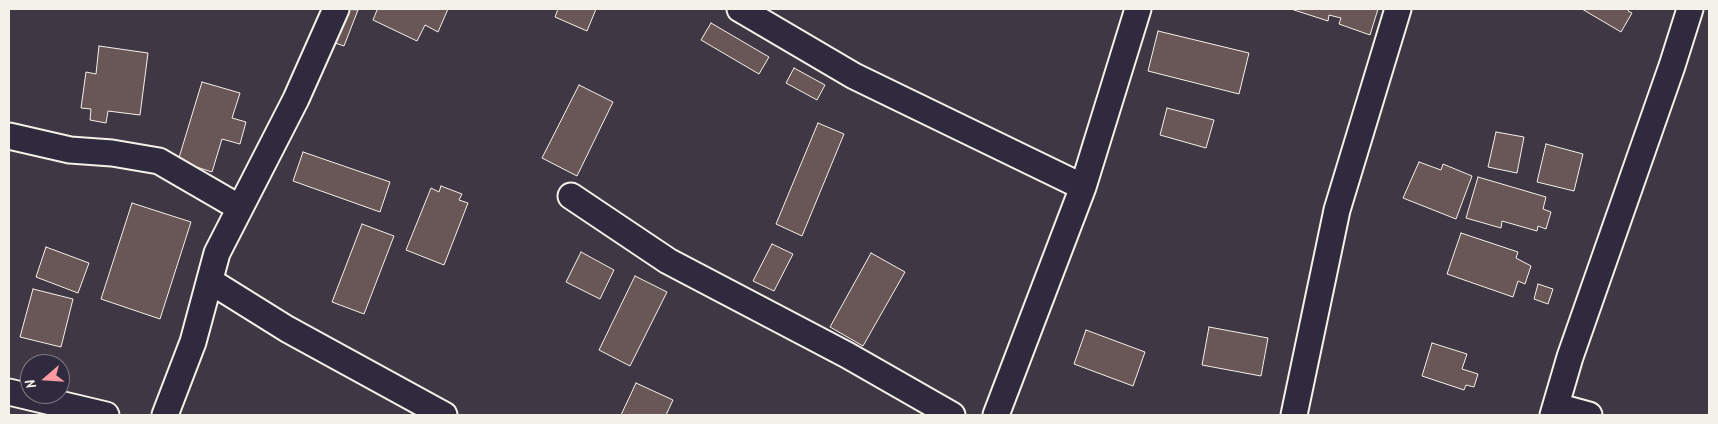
<!DOCTYPE html>
<html>
<head>
<meta charset="utf-8">
<style>
	body { margin:0 }
	#map { position:relative; width:1718px; height:424px; overflow:hidden; background:#403744; font-family:Kalam,sans-serif }
	canvas { display:block }
	.frame { position:absolute; inset:0; border:10px solid #f4f1e8; pointer-events:none }
	.north { position:absolute; left:20px; top:354px; width:50px; height:50px; box-sizing:border-box; background:#2f2a3d; border:1px solid #7e7a81; border-radius:50%; rotate:251deg; font-size:14px; font-weight:700; line-height:20px; text-align:center; color:#f4f1e8 }
	.north::after { content:''; display:block; margin:auto; width:18px; height:22px; background:#ff9aa2; clip-path:polygon(50% 0,100% 100%,50% 72%,0 100%) }
</style>
</head>
<body>
<div id="map">
<canvas width="1718" height="424"></canvas>
<div class="frame"></div>
<div class="north">N</div>
</div>
<script>
const ctx = document.querySelector('canvas').getContext('2d');
ctx.lineJoin = 'round';
function fillPath(path, color) { ctx.fillStyle = color; ctx.fill(path, 'evenodd'); }
const poly = rows => new Path2D(rows.map(r => 'M' + r).join(''));
function trace(path, color, width, dash) { ctx.strokeStyle = color; ctx.lineWidth = width; ctx.lineCap = dash ? 'butt' : 'round'; ctx.setLineDash(dash || []); ctx.stroke(path); }
const building = poly([
	[344,9,358,10,344,46,332,42,344,9],
	[375,9,448,9,438,32,425,25,417,41,373,20,377,10,375,9],
	[558,9,596,9,587,31,555,17,558,9],
	[1291,9,1378,9,1370,35,1339,24,1341,18,1329,15,1328,21,1291,9],
	[1582,9,1629,9,1628,11,1632,13,1621,32,1582,9],
	[711,23,769,57,759,74,701,40,711,23],
	[1158,31,1249,53,1239,94,1148,71,1158,31],
	[99,46,148,53,140,115,108,111,106,123,90,120,91,109,81,108,86,72,96,74,99,46],
	[794,68,825,85,817,100,786,83,794,68],
	[202,82,240,93,232,118,246,122,240,144,222,139,212,172,178,161,202,82],
	[579,85,613,102,577,176,542,158,579,85],
	[1167,108,1214,120,1206,148,1160,135,1167,108],
	[818,123,844,134,802,236,776,224,818,123],
	[1496,132,1524,137,1517,173,1488,167,1496,132],
	[1546,144,1583,154,1574,191,1537,182,1546,144],
	[303,152,390,182,380,212,293,181,303,152],
	[1419,162,1441,170,1443,164,1472,176,1456,219,1403,198,1419,162],
	[1478,177,1546,197,1543,209,1551,212,1546,229,1538,226,1537,231,1502,221,1501,228,1466,218,1478,177],
	[441,186,462,194,459,200,468,203,444,265,406,250,431,188,439,192,441,186],
	[132,203,191,222,160,319,101,299,132,203],
	[362,224,394,236,364,314,332,302,362,224],
	[1461,233,1518,252,1516,258,1531,266,1525,284,1518,281,1513,297,1447,274,1461,233],
	[772,244,793,254,774,291,753,281,772,244],
	[46,247,89,263,78,293,36,277,46,247],
	[581,252,614,270,600,299,566,282,581,252],
	[871,253,905,272,863,346,830,327,871,253],
	[635,276,667,292,630,366,599,350,635,276],
	[1538,284,1553,289,1548,304,1534,299,1538,284],
	[33,289,73,299,61,347,20,337,33,289],
	[1209,327,1268,338,1261,376,1202,365,1209,327],
	[1086,330,1145,352,1133,386,1074,364,1086,330],
	[1432,343,1467,354,1462,369,1478,374,1474,387,1466,385,1464,390,1422,376,1432,343],
	[636,383,673,400,666,415,621,415,636,383]
]);
const street = poly([
	[740,9,854,76,1083,187],
	[9,136,70,150,112,153,159,161,240,208],
	[571,196,668,261,847,355,952,415],
	[210,281,287,329,444,415],
	[9,392,106,415],
	[1556,406,1589,415],
	[165,415,193,342,217,253,296,99,336,9],
	[996,415,1083,187,1138,9],
	[1294,415,1337,210,1398,9],
	[1553,415,1570,357,1672,66,1690,9]
]);
fillPath(building, '#695656');
trace(building, '#f4f1e8', 1);
trace(street, '#f4f1e8', 29);
trace(street, '#2f2a3d', 25);
</script>
</body>
</html>
